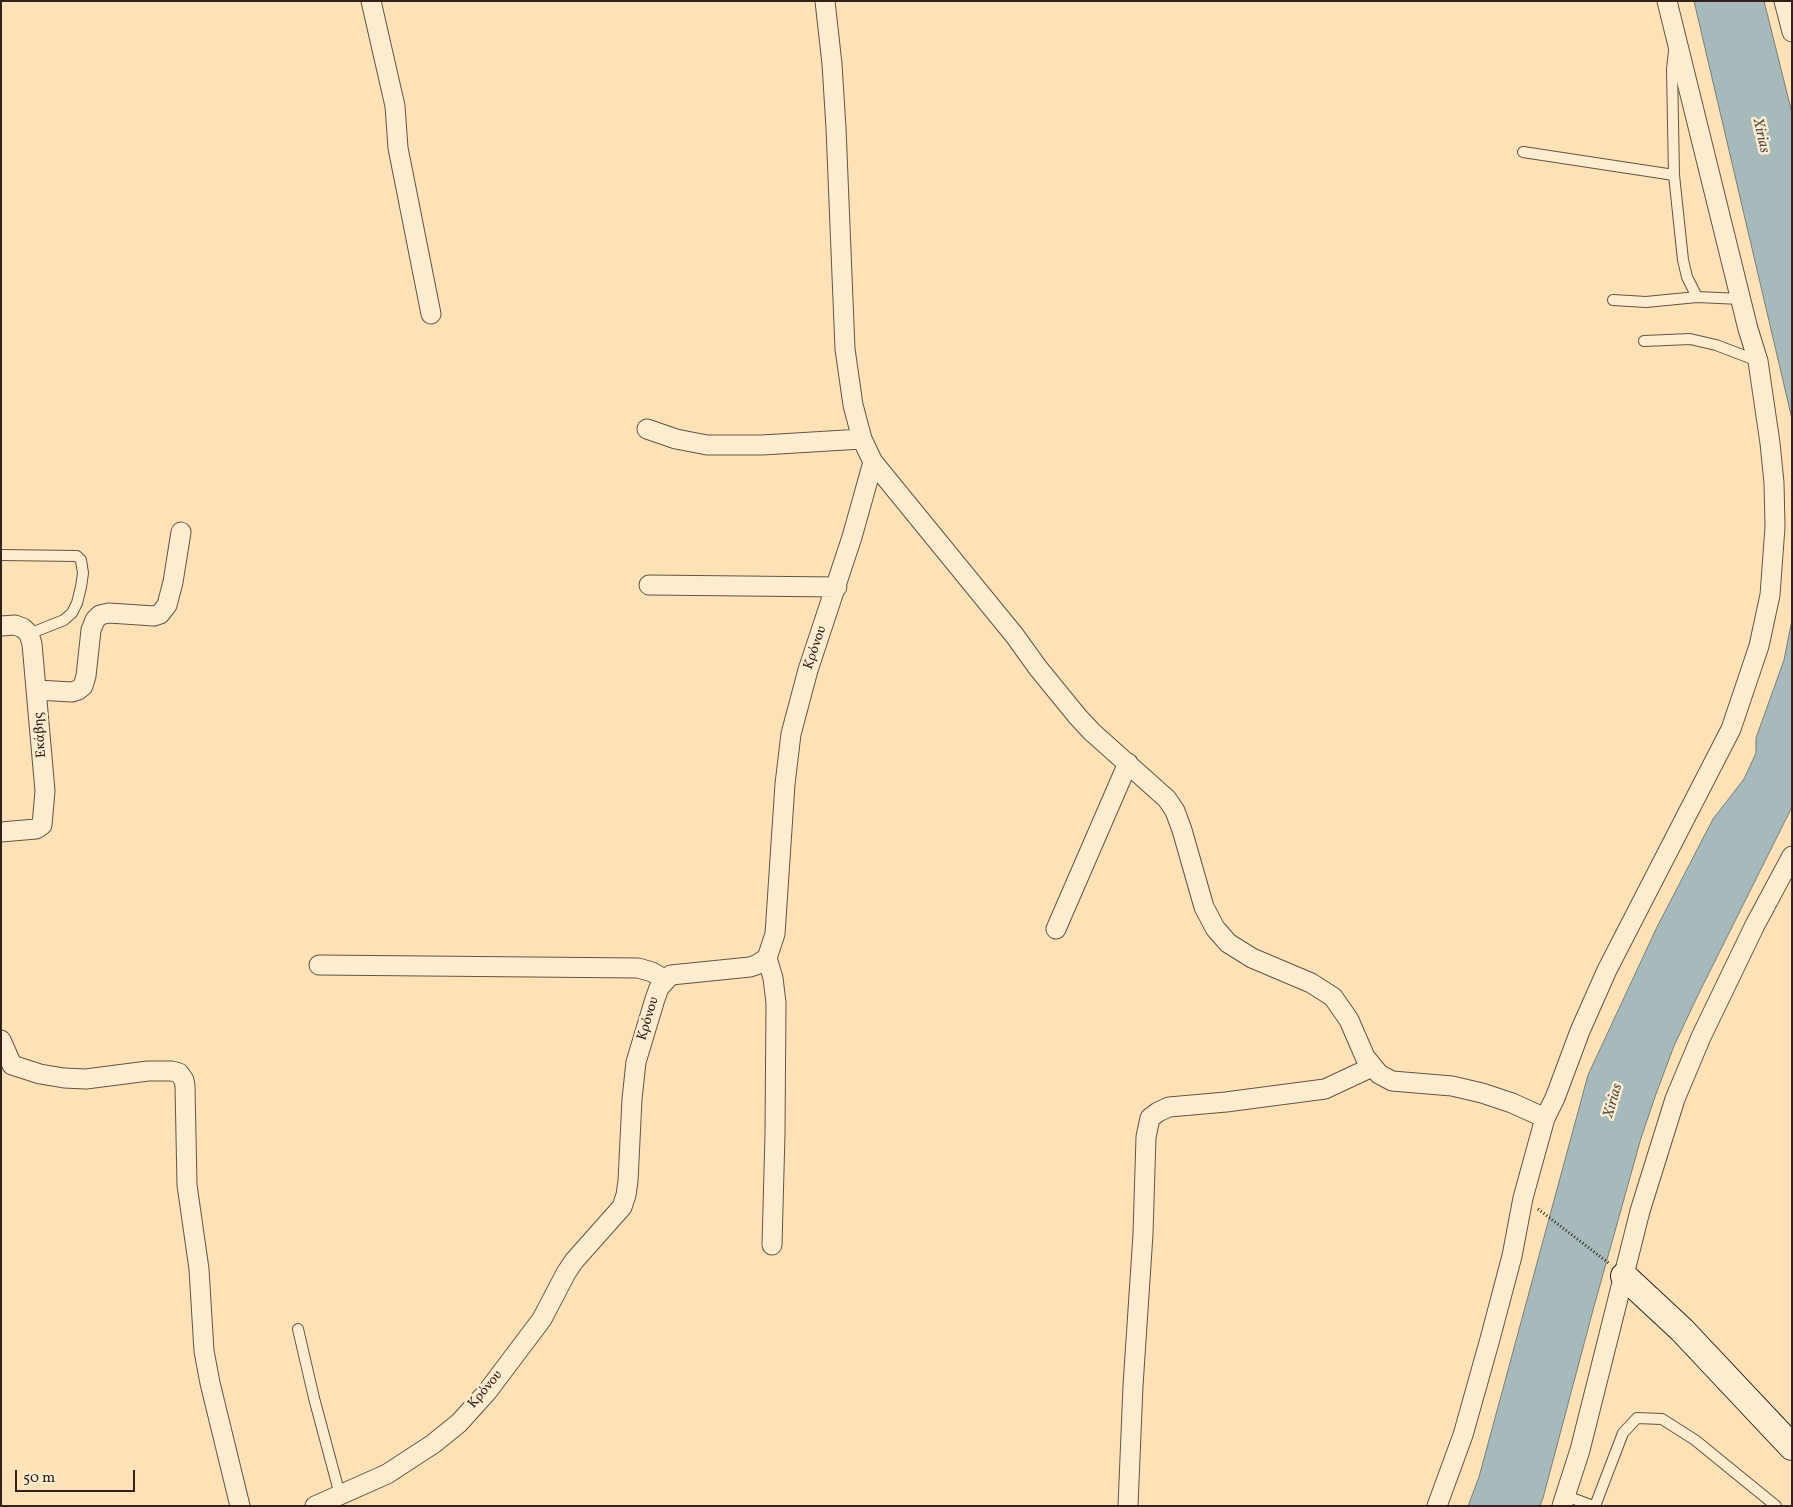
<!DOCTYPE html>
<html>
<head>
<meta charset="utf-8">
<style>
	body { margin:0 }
	#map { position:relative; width:1793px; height:1507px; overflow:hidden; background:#fee2b7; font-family:Vollkorn,serif }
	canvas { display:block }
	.frame { position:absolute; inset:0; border:2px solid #33221c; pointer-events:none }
	.scale { position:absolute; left:15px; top:1470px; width:120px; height:22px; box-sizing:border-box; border:2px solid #33221c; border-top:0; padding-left:6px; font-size:15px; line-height:18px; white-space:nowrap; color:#33221c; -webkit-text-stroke:4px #feecd0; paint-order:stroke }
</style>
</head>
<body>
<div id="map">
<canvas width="1793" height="1507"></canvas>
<div class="frame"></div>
<div class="scale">50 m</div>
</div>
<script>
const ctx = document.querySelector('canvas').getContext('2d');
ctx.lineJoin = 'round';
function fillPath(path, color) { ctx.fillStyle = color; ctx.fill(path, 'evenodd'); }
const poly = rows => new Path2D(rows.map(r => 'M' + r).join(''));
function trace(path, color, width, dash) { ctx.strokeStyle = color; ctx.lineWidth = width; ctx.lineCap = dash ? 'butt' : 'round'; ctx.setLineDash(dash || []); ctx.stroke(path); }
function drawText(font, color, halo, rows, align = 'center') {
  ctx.font = font + ' Vollkorn,serif'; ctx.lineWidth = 5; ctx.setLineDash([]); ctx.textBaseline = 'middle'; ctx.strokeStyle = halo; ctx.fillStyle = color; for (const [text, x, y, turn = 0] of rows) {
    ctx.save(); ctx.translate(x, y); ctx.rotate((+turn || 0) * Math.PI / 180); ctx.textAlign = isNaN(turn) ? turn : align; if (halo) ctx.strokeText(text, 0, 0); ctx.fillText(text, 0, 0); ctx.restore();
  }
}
const water = poly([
	[1694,1,1764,1,1792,113,1792,419,1694,1],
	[1792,620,1792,807,1697,997,1674,1046,1656,1094,1641,1138,1593,1310,1543,1498,1540,1506,1468,1506,1479,1477,1588,1075,1657,927,1713,819,1744,779,1756,753,1756,738,1784,660,1792,620]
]);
const path = poly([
	[1538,1209,1610,1264]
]);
const lane = poly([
	[1674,51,1672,69,1674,175,1683,260,1687,277,1697,297],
	[1523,152,1674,175],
	[1613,300,1646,302,1697,297,1741,299],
	[1644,341,1690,339,1716,345,1758,361],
	[1,555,77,556,81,560,83,573,81,587,77,603,72,613,64,620,29,634],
	[298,1329,314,1398,340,1495],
	[1566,1496,1593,1506],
	[1595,1506,1623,1433,1637,1418,1662,1419,1695,1440,1776,1506]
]);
const street = poly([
	[371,1,395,106,398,148,431,314],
	[825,1,832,64,836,128,845,349,853,405,862,439,873,462,1015,636,1038,668,1078,717,1092,732,1167,799,1175,811,1182,830,1204,907,1215,928,1228,943,1252,958,1311,983,1333,997,1349,1020,1365,1057,1379,1074,1392,1081,1452,1086,1482,1093,1512,1103,1545,1118],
	[1784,1,1792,32],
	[647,429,676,439,707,445,762,445,862,439],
	[649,585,837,587],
	[1,626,15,625,23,628,29,634,32,644,45,791,42,825,36,829,1,832],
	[37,690,72,692,78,690,83,686,86,676,91,630,95,620,100,615,109,613,154,616,160,614,167,605,173,582,181,532],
	[1056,929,1128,763],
	[767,958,773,978,776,1003,775,1134,772,1245],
	[319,965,638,968,652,972,666,980],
	[1,1040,12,1065,40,1074,64,1078,86,1079,148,1071,172,1071,179,1073,184,1080,185,1086,187,1185,199,1269,204,1351,210,1383,240,1506],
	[315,1506,387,1474,433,1444,459,1423,487,1392,542,1319,566,1273,574,1261,622,1207,626,1195,628,1181,632,1099,636,1062,655,999,659,988,666,980,671,975,750,967,756,965,767,958,775,934,785,784,791,734,808,670,852,537,873,462],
	[1128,1506,1133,1386,1143,1234,1146,1137,1150,1118,1158,1112,1169,1107,1226,1102,1325,1089,1372,1067],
	[1437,1506,1463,1435,1490,1339,1512,1256,1523,1198,1545,1118,1555,1098,1580,1031,1607,970,1731,729,1759,646,1770,595,1775,527,1774,483,1770,443,1758,361,1748,329,1667,1],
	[1562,1506,1580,1450,1640,1211,1675,1099,1701,1037,1755,925,1792,856]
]);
const secondary = poly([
	[1624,1276,1682,1330,1792,1447]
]);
const streetNames = [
	["Κρόνου",816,648,-71],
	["Εκάβης",41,735,-94],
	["Κρόνου",649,1019,-73],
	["Κρόνου",486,1390,-50]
];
const waterNames = [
	["Xirias",1760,136,77],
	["Xirias",1614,1101,-74]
];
fillPath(water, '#a7babb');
trace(water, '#797d7b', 1);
trace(lane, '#665243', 12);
trace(street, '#665243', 21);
trace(secondary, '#33221c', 28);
trace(path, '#33221c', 3, [1, 2.5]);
trace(lane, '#feecd0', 10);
trace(street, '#feecd0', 19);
trace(secondary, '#feecd0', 26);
drawText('14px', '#33221c', '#feecd0', streetNames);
drawText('italic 15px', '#56504c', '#feecd0', waterNames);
</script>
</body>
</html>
